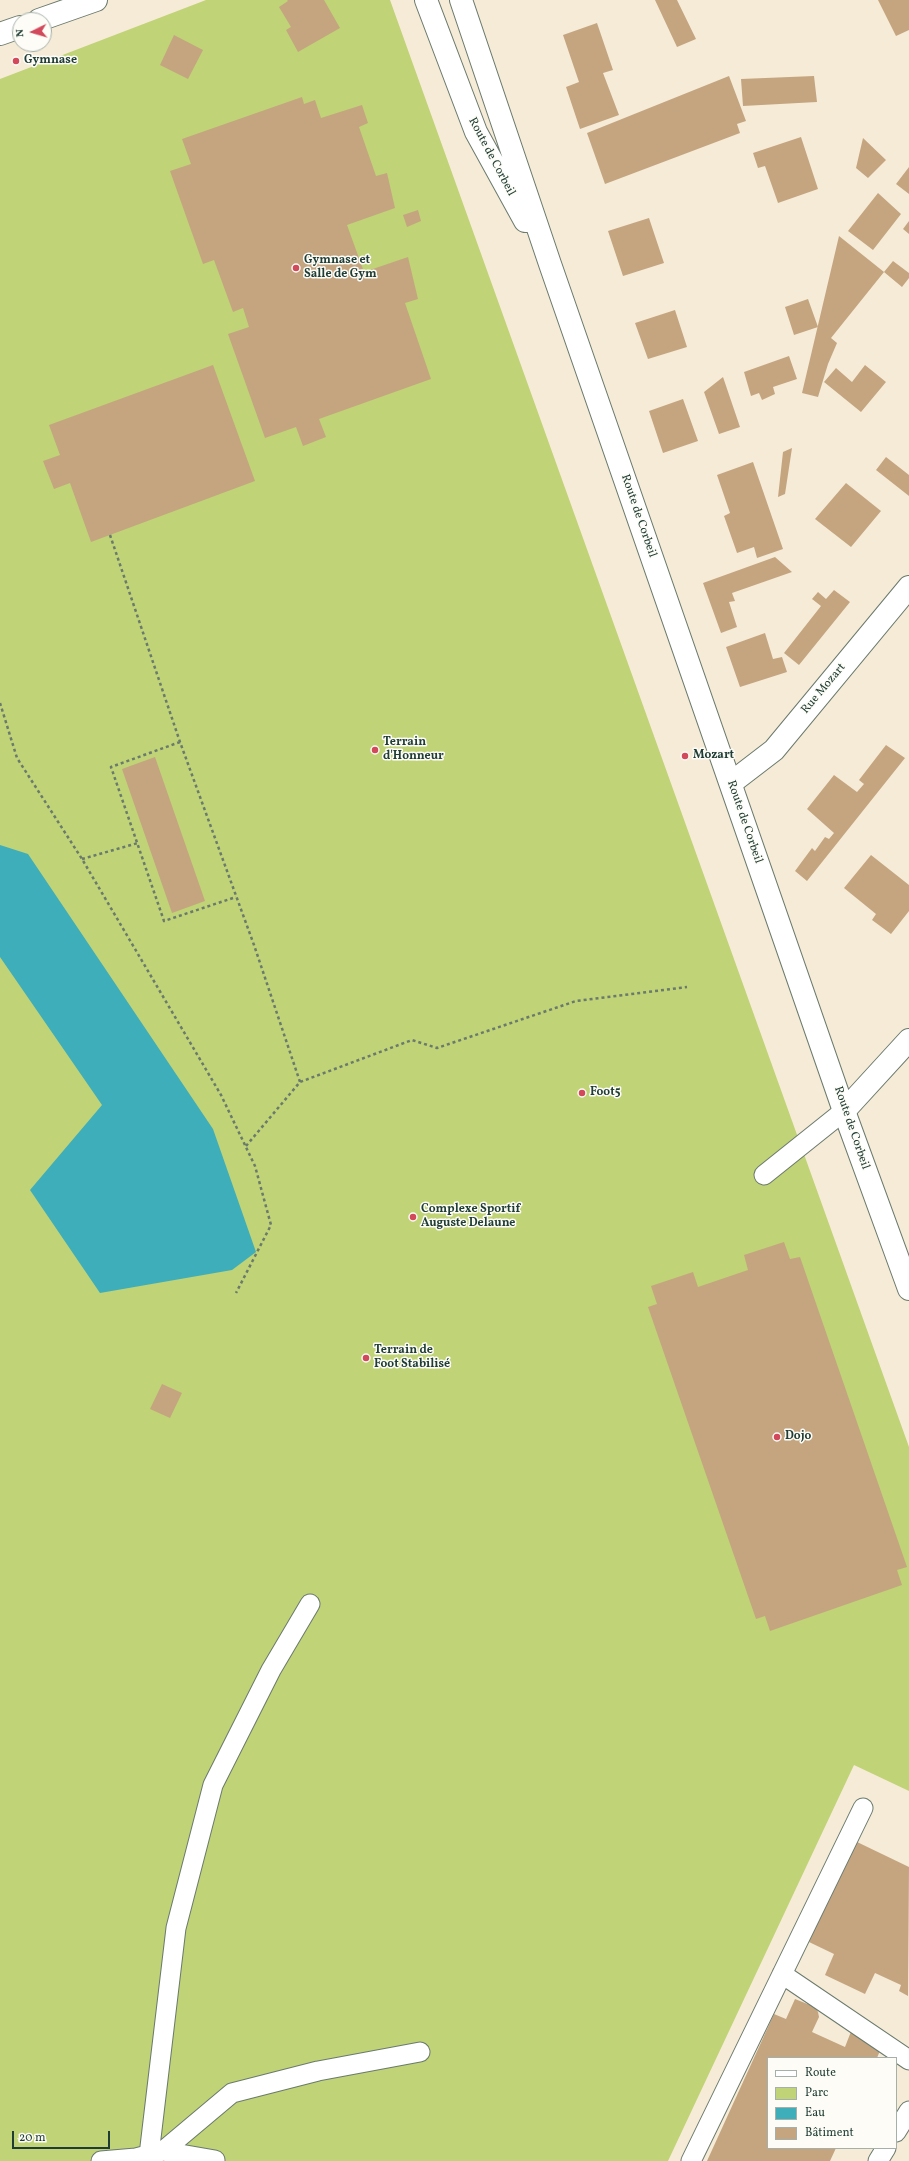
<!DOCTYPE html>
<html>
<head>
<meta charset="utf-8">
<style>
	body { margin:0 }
	#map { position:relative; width:909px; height:2161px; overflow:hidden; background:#f6ebd7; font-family:Vollkorn,serif }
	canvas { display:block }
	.legend { position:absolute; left:767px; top:2057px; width:130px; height:92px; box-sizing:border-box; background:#fdfcf7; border:1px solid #a4b0a9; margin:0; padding:5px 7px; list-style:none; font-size:12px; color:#1f3d34 }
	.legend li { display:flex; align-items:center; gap:8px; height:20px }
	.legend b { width:20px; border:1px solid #a4b0a9 }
	.north { position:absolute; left:12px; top:12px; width:40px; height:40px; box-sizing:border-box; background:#fdfcf7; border:1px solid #a4b0a9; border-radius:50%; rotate:265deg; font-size:11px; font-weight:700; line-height:16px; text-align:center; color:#1f3d34 }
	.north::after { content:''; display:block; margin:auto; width:14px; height:18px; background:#d1495b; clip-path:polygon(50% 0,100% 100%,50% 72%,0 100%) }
	.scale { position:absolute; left:12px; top:2131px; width:98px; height:18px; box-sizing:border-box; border:2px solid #1f3d34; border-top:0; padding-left:5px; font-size:12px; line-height:14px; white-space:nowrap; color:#1f3d34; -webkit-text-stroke:3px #fdfcf7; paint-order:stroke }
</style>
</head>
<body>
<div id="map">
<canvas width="909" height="2161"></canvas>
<ul class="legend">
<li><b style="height:5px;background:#fff"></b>Route</li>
<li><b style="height:11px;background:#c0d376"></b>Parc</li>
<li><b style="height:11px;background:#3eaeba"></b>Eau</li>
<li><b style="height:11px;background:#c4a580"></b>Bâtiment</li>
</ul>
<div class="north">N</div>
<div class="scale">20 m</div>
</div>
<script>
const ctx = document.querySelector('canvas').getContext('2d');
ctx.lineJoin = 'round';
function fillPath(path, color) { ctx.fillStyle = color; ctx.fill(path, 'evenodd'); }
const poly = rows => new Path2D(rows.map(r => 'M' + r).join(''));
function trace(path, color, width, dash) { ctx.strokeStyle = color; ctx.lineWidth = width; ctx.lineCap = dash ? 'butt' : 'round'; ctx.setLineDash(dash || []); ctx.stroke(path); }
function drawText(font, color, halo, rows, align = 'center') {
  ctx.font = font + ' Vollkorn,serif'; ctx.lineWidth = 3; ctx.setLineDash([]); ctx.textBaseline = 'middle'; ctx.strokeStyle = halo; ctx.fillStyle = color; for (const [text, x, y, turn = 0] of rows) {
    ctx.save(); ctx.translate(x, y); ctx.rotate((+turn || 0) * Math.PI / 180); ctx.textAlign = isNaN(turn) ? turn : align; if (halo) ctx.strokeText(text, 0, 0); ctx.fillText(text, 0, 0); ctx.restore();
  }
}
const green = poly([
	[206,0,390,0,909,1447,909,1791,854,1765,668,2161,0,2161,0,79]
]);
const water = poly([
	[0,845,28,854,213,1129,256,1252,232,1270,100,1293,30,1190,102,1105,0,957]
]);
const building = poly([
	[287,0,324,0,340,28,298,52,286,30,291,27,279,7,288,1],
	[655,0,677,0,696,39,677,47],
	[878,0,909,0,909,30,896,36],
	[597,23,613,70,603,73,619,115,580,129,566,87,579,82,563,35],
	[174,35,203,50,188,79,160,65],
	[729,76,746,121,737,124,740,133,605,184,587,133],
	[814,76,817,102,743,106,741,79],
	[302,97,304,104,315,100,321,118,362,105,368,123,359,127,376,176,387,173,395,208,347,225,364,272,408,257,418,299,405,303,431,379,319,419,326,437,303,446,296,427,265,438,228,334,249,327,243,308,233,312,214,260,203,264,170,171,191,164,182,139],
	[801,137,818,189,778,203,765,166,758,168,753,153],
	[863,138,886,160,868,178,856,168],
	[909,167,909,194,896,184],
	[878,193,901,214,873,250,848,231],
	[418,210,421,221,407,227,403,215],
	[649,218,664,263,623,276,608,231],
	[909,221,909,234,903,229],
	[839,236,884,272,831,338,837,343,828,364,818,397,802,393],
	[893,261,909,273,909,278,902,287,884,272],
	[808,299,818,327,794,335,785,307],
	[675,310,687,347,648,359,635,323],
	[789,356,797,379,773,387,775,394,762,400,759,393,751,396,744,372],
	[213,365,255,481,91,542,70,483,54,489,43,461,60,455,49,425],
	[865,365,886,382,861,412,824,382,836,368,852,382],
	[723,377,740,427,719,434,704,392],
	[683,399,698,441,663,453,649,411],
	[792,448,785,494,778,497,783,452],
	[886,457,909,475,909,496,876,470],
	[753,462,783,549,757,558,754,547,737,553,724,516,730,513,717,475],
	[846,483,881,511,851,547,815,519],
	[775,557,792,572,732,593,735,601,729,602,737,627,721,633,703,583],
	[834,590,850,602,799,665,784,653,821,606,812,599,818,592,826,599],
	[765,633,773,659,782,657,787,672,740,687,726,647],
	[886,745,905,758,807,881,795,871,812,848,815,851,825,837,829,839,834,833,807,809,834,775,857,792,864,784,859,780],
	[155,757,205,901,172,913,122,769],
	[871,855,909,885,909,911,891,934,872,920,876,914,844,888],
	[784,1242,790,1259,800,1257,907,1567,897,1570,902,1585,770,1631,765,1616,756,1619,648,1307,657,1304,651,1286,693,1272,698,1287,748,1270,744,1255],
	[162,1384,182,1393,170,1418,150,1409],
	[855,1841,909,1867,908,1996,899,1991,901,1985,875,1973,865,1994,825,1975,834,1954,809,1942],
	[795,1999,815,2007,818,2012,819,2017,812,2032,845,2047,852,2029,883,2043,877,2058,768,2058,768,2148,836,2148,830,2161,707,2161,774,2014,786,2019]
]);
const path = poly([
	[110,535,180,742,254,945,300,1082],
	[0,703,17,758,82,859,221,1095,255,1166,271,1225,236,1293],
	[180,742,111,767,164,921,236,897],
	[82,859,138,843],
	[246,1146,300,1082,412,1040,437,1048,576,1001,687,987]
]);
const lane = poly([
	[764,1175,844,1111],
	[782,1974,909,2060],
	[896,2132,909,2111],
	[163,2151,215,2160],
	[149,2155,176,1928,213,1785,271,1670,310,1604],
	[101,2161,136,2158,163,2151,232,2093,318,2071,420,2052],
	[691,2161,863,1808],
	[878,2161,886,2148]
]);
const street = poly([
	[39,20,96,0],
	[0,34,20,27],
	[731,783,774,750,909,587],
	[844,1111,909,1040]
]);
const secondary = poly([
	[426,0,476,132,525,221],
	[461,0,550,264,844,1111,909,1289]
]);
const markers = [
	[16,61,4,"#d1495b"],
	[296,268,4,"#d1495b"],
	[375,750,4,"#d1495b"],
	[685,756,4,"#d1495b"],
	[582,1093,4,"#d1495b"],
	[413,1217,4,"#d1495b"],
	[366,1358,4,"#d1495b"],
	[777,1437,4,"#d1495b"]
];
const poiNames = [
	["Gymnase",24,61],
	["Gymnase et",304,261],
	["Salle de Gym",304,275],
	["Terrain",383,743],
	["d'Honneur",383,757],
	["Mozart",693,756],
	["Foot5",590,1093],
	["Complexe Sportif",421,1210],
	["Auguste Delaune",421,1224],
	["Terrain de",374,1351],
	["Foot Stabilisé",374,1365],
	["Dojo",785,1437]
];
const streetNames = [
	["Route de Corbeil",491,157,62],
	["Route de Corbeil",638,516,71],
	["Rue Mozart",824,689,-50],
	["Route de Corbeil",744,822,71],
	["Route de Corbeil",851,1128,71]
];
fillPath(green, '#c0d376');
fillPath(water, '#3eaeba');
fillPath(building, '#c4a580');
trace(lane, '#6a7a6d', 21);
trace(street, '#6a7a6d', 24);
trace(secondary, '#6a7a6d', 24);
trace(path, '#6a7a6d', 2.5, [3, 3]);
trace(lane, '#fff', 19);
trace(street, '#fff', 22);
trace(secondary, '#fff', 22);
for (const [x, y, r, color] of markers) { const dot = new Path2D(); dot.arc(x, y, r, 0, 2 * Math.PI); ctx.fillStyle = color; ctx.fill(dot); trace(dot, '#fdfcf7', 1.5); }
drawText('bold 12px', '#1f3d34', '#fdfcf7', poiNames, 'left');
drawText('12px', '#1f3d34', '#fdfcf7', streetNames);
</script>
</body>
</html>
